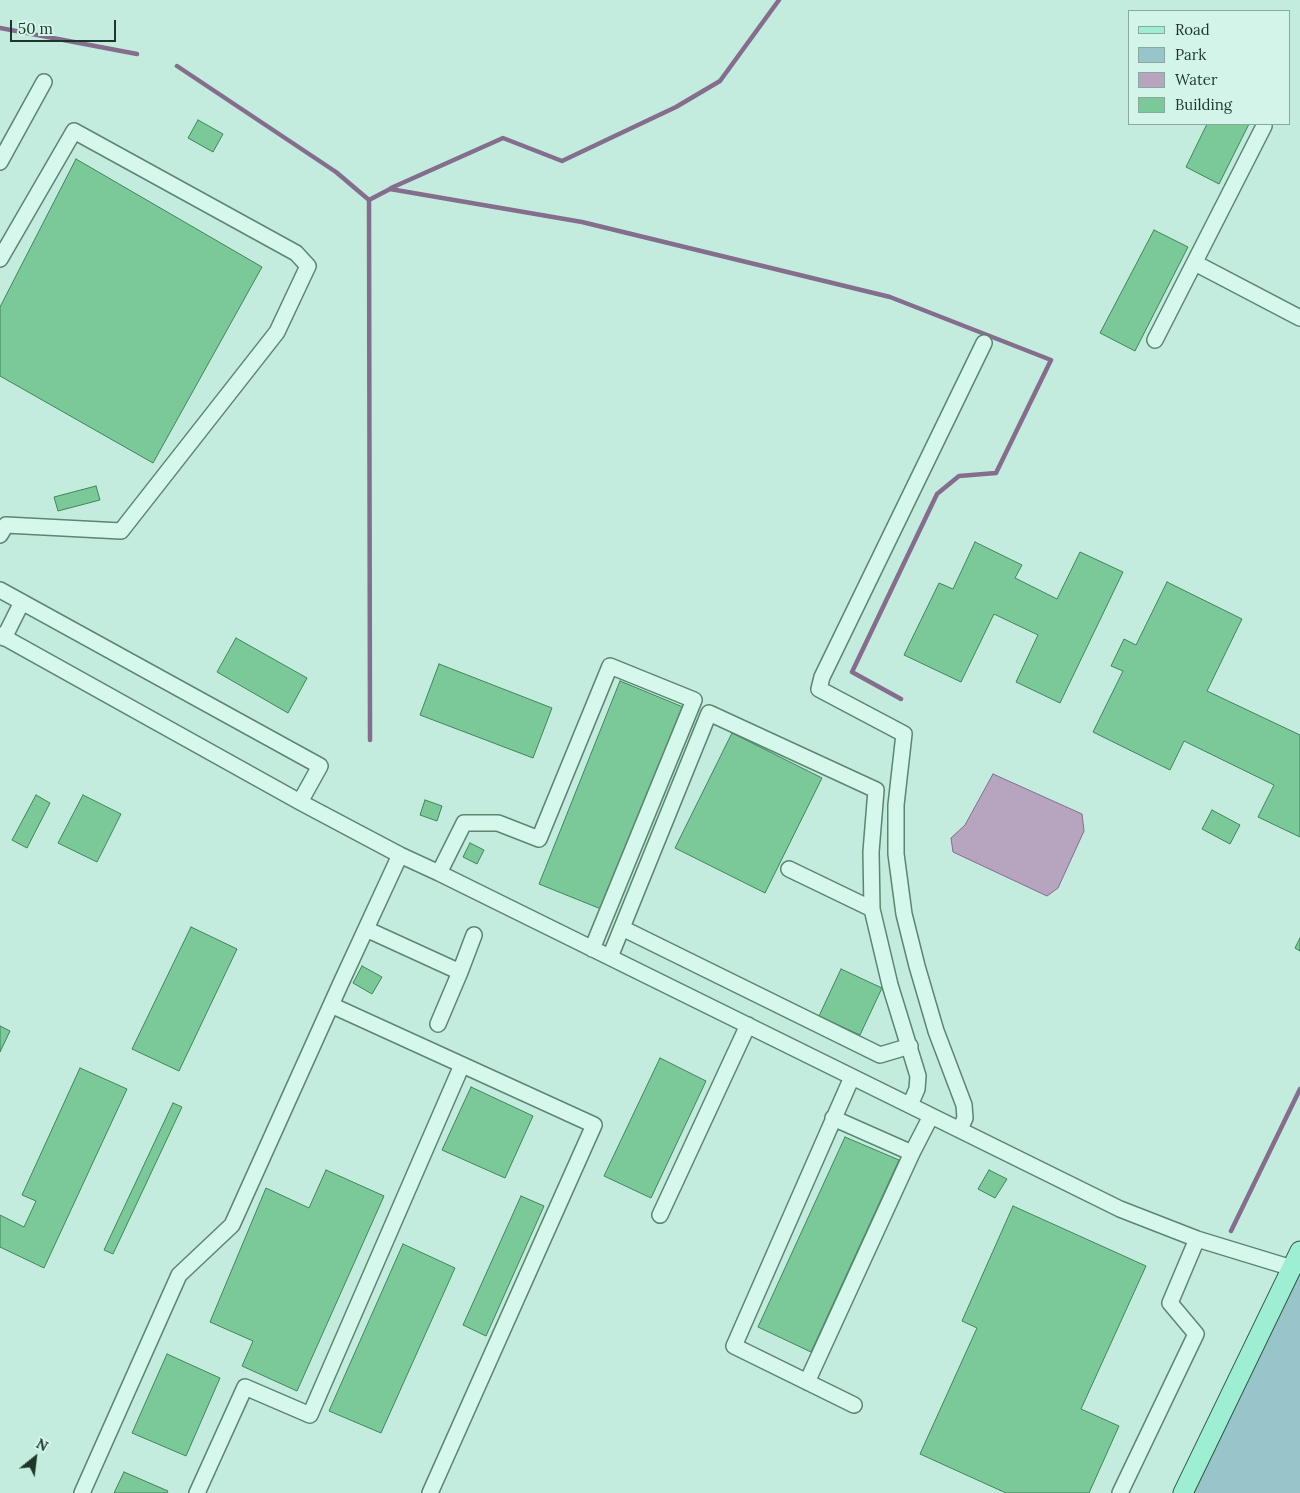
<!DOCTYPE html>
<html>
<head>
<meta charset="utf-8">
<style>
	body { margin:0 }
	#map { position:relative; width:1300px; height:1493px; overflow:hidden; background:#c3ecdf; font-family:Lora,serif }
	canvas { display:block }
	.legend { position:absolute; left:1128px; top:10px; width:162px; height:115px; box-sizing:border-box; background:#d3f4e9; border:1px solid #8ba89c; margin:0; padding:6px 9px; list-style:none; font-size:15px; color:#1e3629 }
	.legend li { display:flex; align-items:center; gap:10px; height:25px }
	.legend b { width:25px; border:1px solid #8ba89c }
	.north { position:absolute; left:10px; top:1433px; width:50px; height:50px; -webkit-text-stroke:4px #d3f4e9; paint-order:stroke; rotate:29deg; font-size:14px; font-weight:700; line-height:20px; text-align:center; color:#1e3629 }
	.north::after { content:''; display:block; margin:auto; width:18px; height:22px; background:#1e3629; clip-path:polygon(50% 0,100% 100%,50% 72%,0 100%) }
	.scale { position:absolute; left:10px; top:20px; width:106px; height:22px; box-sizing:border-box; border:2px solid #1e3629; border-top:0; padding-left:6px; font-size:15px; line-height:18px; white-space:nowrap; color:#1e3629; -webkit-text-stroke:4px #d3f4e9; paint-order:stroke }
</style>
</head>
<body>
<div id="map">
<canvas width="1300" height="1493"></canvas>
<ul class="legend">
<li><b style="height:6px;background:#9deed2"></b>Road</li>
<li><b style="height:14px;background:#98c5ca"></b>Park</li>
<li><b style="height:14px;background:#b7a5bf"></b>Water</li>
<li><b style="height:14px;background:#7bc999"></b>Building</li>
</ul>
<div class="north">N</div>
<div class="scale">50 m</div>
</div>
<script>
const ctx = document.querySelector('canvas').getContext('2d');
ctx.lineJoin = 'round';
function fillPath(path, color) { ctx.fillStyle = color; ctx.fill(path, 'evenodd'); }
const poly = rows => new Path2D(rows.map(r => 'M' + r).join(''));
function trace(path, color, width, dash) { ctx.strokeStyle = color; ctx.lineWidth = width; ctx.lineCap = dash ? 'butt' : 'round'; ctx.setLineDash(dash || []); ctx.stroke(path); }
const green = poly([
	[1300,1273,1300,1493,1193,1493]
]);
const water = poly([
	[993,774,1082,814,1084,831,1058,888,1047,896,953,852,951,838,965,825,993,774]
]);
const stream = poly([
	[0,28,137,54],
	[177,66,336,172,369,200],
	[391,188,503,138,562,161,676,107,720,81,779,0],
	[370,740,369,200,390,189,582,222,890,297,1051,360,996,473,959,476,937,494,852,672,901,699],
	[1231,1231,1300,1089]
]);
const building = poly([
	[198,120,223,134,213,152,188,138,198,120],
	[1207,124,1249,124,1219,184,1186,167,1207,124],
	[76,159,262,267,153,463,0,376,0,307,76,159],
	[1154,230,1188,247,1135,351,1100,333,1154,230],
	[96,486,100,500,58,511,54,497,96,486],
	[975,542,1022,565,1015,578,1057,599,1080,552,1123,572,1060,703,1016,682,1038,635,994,614,961,682,904,655,939,583,953,589,975,542],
	[1167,582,1242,619,1207,691,1300,735,1300,837,1258,817,1274,785,1184,741,1170,770,1093,732,1123,671,1111,666,1124,639,1136,645,1167,582],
	[236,638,307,678,288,713,217,672,236,638],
	[439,664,552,708,533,758,420,715,439,664],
	[620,681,683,707,601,909,539,884,620,681],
	[732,733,822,778,765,893,675,848,732,733],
	[36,795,50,803,27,848,12,840,36,795],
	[83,795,121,814,97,862,58,843,83,795],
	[425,800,442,806,437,821,420,815,425,800],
	[1212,810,1240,825,1230,844,1202,829,1212,810],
	[470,843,484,850,477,864,463,857,470,843],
	[191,927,237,949,179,1071,132,1049,191,927],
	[1300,938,1300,951,1295,948,1300,938],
	[362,966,382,977,372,994,353,983,362,966],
	[841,969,882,988,860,1035,819,1016,841,969],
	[0,1026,10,1031,0,1052,0,1026],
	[660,1058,706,1081,651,1198,604,1176,660,1058],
	[80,1068,127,1089,44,1268,0,1247,0,1215,24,1227,36,1201,22,1195,80,1068],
	[471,1087,533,1116,505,1178,442,1150,471,1087],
	[173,1103,182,1107,113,1254,104,1250,173,1103],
	[845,1137,899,1160,811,1352,758,1327,845,1137],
	[326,1170,384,1196,297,1391,242,1366,253,1341,210,1322,266,1188,309,1208,326,1170],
	[989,1170,1007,1179,995,1198,978,1189,989,1170],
	[521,1196,544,1206,486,1336,463,1325,521,1196],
	[1013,1206,1146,1266,1081,1409,1119,1426,1089,1493,1006,1493,920,1454,977,1328,962,1321,1013,1206],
	[403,1244,455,1268,381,1433,329,1411,403,1244],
	[167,1354,220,1378,186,1456,132,1433,167,1354],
	[124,1472,168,1491,167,1493,114,1493,124,1472]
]);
const minor = poly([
	[0,162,44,82],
	[0,259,74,131,296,253,308,266,277,332,121,531,6,525,0,535],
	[1195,263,1300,318],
	[1155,340,1264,126],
	[0,590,320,766,300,802],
	[0,635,300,802,400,855,439,873,1120,1209,1197,1239,1292,1268],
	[4,638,22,602],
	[789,869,872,909],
	[439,873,464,823,498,823,539,839,610,666,694,700,592,949],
	[622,928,880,1055,910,1046],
	[366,929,460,972,474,935],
	[610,957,709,713,876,790,871,852,872,909,890,985,918,1076,917,1089,910,1105],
	[331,1005,594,1125,430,1493],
	[438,1024,460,972],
	[852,1077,734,1346,854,1405],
	[833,1118,912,1153],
	[960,1129,965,1118,964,1105,936,1031,917,966,904,914,896,854,896,805,904,734,819,689,822,677,984,343],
	[660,1215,748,1025],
	[807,1382,912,1153,931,1116],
	[82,1493,179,1275,232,1225,340,985,400,855],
	[197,1493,245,1387,310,1415,462,1065],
	[1120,1493,1196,1334,1170,1303,1197,1239]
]);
const major = poly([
	[1183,1493,1300,1251]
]);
fillPath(green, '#98c5ca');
fillPath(water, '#b7a5bf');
trace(water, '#846d8d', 1);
trace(stream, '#846d8d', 4.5);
fillPath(building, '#7bc999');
trace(building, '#42845a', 1);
trace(minor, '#5b8670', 18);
trace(major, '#2f543f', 21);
trace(minor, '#d6f7ec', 15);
trace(major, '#9deed2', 19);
</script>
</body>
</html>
